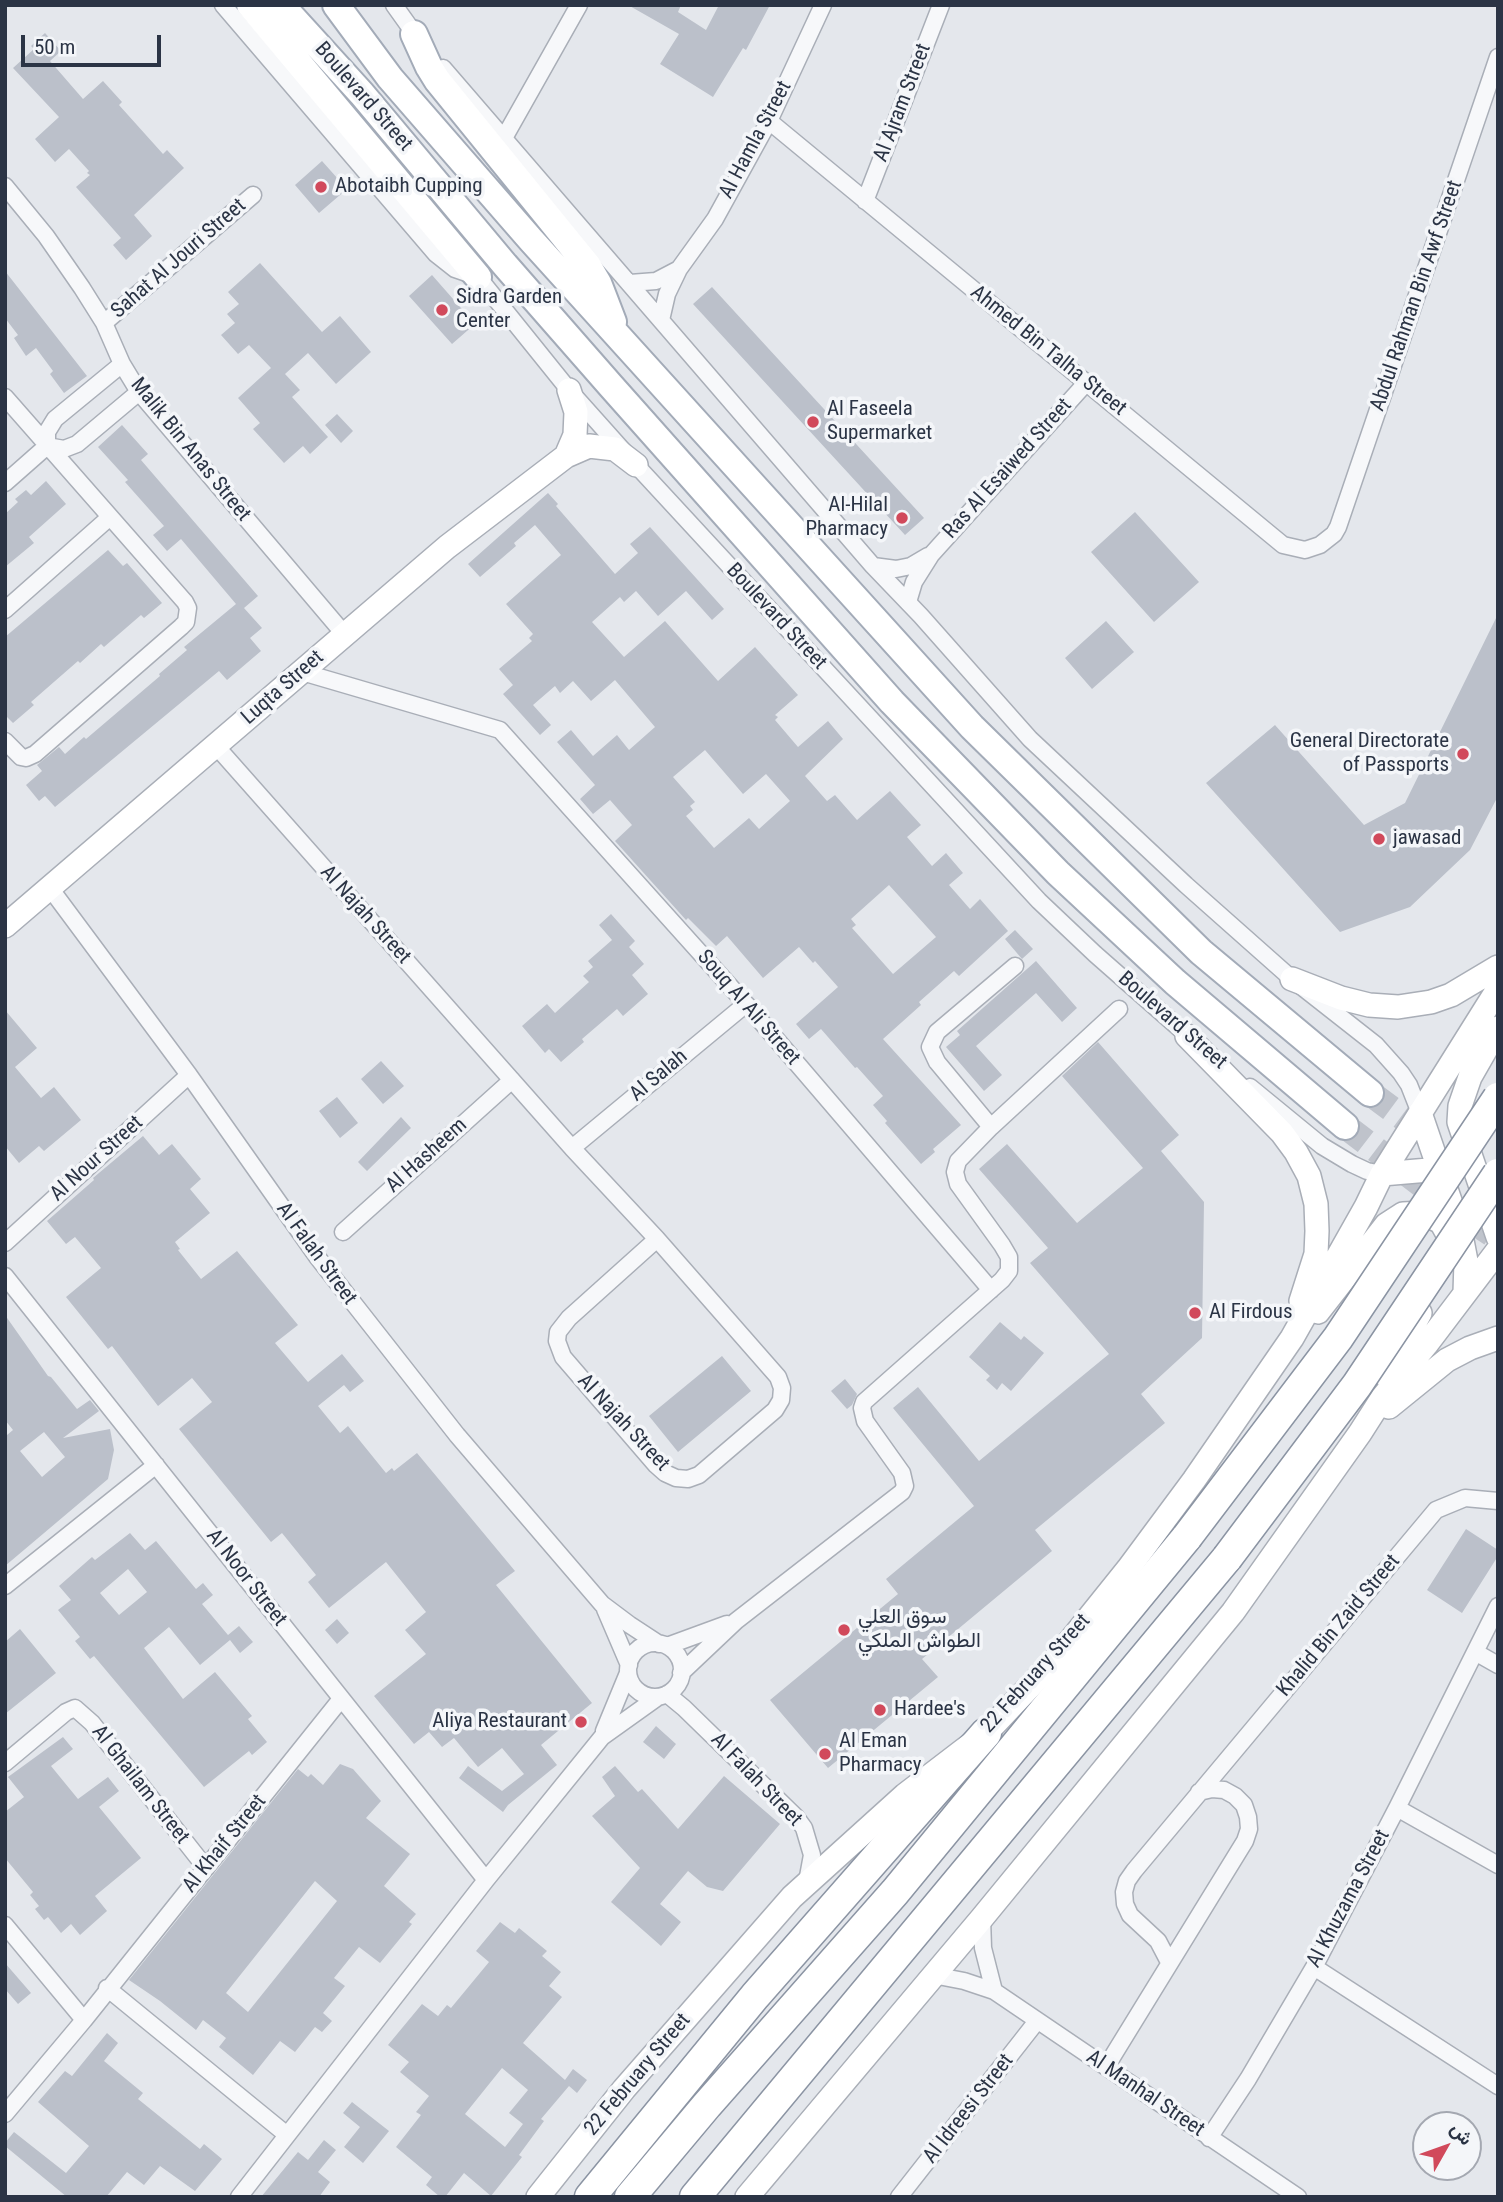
<!DOCTYPE html>
<html>
<head>
<meta charset="utf-8">
<style>
	body { margin:0 }
	#map { position:relative; width:1503px; height:2202px; overflow:hidden; background:#e4e7ec; font-family:"Roboto Condensed",Vazirmatn,sans-serif }
	canvas { display:block }
	.frame { position:absolute; inset:0; border:7px solid #2b3445; pointer-events:none }
	.north { position:absolute; left:1412px; top:2111px; width:70px; height:70px; box-sizing:border-box; background:#f4f6f9; border:2px solid #a4a8b1; border-radius:50%; rotate:50deg; font-size:19px; font-weight:700; line-height:28px; text-align:center; color:#2b3445 }
	.north::after { content:''; display:block; margin:auto; width:24px; height:32px; background:#d1495b; clip-path:polygon(50% 0,100% 100%,50% 72%,0 100%) }
	.scale { position:absolute; left:21px; top:35px; width:140px; height:32px; box-sizing:border-box; border:4px solid #2b3445; border-top:0; padding-left:9px; font-size:21px; line-height:24px; white-space:nowrap; color:#2b3445; -webkit-text-stroke:5px #f4f6f9; paint-order:stroke }
</style>
</head>
<body>
<div id="map">
<canvas width="1503" height="2202"></canvas>
<div class="frame"></div>
<div class="north">ش</div>
<div class="scale">50 m</div>
</div>
<script>
const ctx = document.querySelector('canvas').getContext('2d');
ctx.lineJoin = 'round';
function fillPath(path, color) { ctx.fillStyle = color; ctx.fill(path, 'evenodd'); }
const poly = rows => new Path2D(rows.map(r => 'M' + r).join(''));
function trace(path, color, width, dash) { ctx.strokeStyle = color; ctx.lineWidth = width; ctx.lineCap = dash ? 'butt' : 'round'; ctx.setLineDash(dash || []); ctx.stroke(path); }
function drawText(font, color, halo, rows, align = 'center') {
  ctx.font = font + ' "Roboto Condensed",Vazirmatn,sans-serif'; ctx.lineWidth = 7; ctx.setLineDash([]); ctx.textBaseline = 'middle'; ctx.strokeStyle = halo; ctx.fillStyle = color; for (const [text, x, y, turn = 0] of rows) {
    ctx.save(); ctx.translate(x, y); ctx.rotate((+turn || 0) * Math.PI / 180); ctx.textAlign = isNaN(turn) ? turn : align; if (halo) ctx.strokeText(text, 0, 0); ctx.fillText(text, 0, 0); ctx.restore();
  }
}
const building = poly([
	[628,5,681,5,678,12,706,30,719,5,770,5,746,50,743,48,713,97,660,64,679,34],
	[45,33,61,51,50,61,83,99,103,81,122,102,119,105,163,154,167,150,184,168,134,215,152,236,126,260,113,245,121,238,76,187,90,175,87,173,89,171,69,149,55,162,35,139,59,117,13,68,34,49,31,46],
	[322,161,347,189,319,213,295,185],
	[260,263,322,332,340,316,371,352,336,384,308,353,285,374,300,390,292,397,328,437,310,454,303,446,284,463,253,429,260,423,238,398,271,368,249,345,238,354,221,335,235,323,227,314,239,304,228,292],
	[5,271,87,376,64,393,50,374,53,371,36,348,26,356,14,338,18,335,5,318],
	[432,275,475,324,452,344,409,296],
	[712,287,924,518,905,535,693,304],
	[337,414,353,431,341,443,325,425],
	[122,425,148,454,141,460,258,596,244,608,262,628,250,638,261,651,227,680,219,671,55,807,45,796,39,801,26,785,42,771,37,765,59,747,65,754,84,737,86,739,160,676,159,674,187,650,184,647,236,604,181,539,167,551,153,535,164,526,125,482,128,480,98,447],
	[46,481,66,504,29,537,34,543,5,567,5,514,18,502,15,499,26,490,31,495],
	[548,493,558,504,556,506,615,574,638,553,630,544,650,527,724,609,712,620,686,591,658,616,636,591,624,602,620,597,592,622,624,657,665,621,718,681,755,647,798,695,775,715,778,717,775,720,798,747,828,721,843,739,805,776,827,801,835,795,857,820,890,791,921,825,907,837,932,866,946,853,963,873,949,885,970,909,980,899,1008,931,959,976,954,971,919,1002,921,1005,883,1039,961,1125,933,1149,935,1152,921,1164,885,1123,887,1121,873,1105,883,1096,857,1067,855,1068,821,1029,809,1039,796,1024,838,987,815,961,813,963,799,947,763,978,727,936,716,946,688,918,686,920,615,841,632,825,610,800,593,814,580,799,595,785,557,742,571,730,593,756,617,735,629,750,655,727,615,680,591,701,573,681,560,693,555,686,533,705,551,725,540,735,503,694,513,685,499,669,532,641,529,638,533,634,506,604,561,555,535,525,514,543,516,546,480,577,468,564],
	[705,750,743,794,766,774,790,801,759,829,749,818,714,848,686,816,693,810,690,806,695,802,673,777],
	[889,885,936,937,893,974,852,928,856,925,851,919],
	[1135,512,1199,582,1154,622,1091,552],
	[108,550,123,566,127,563,162,603,144,618,141,615,104,647,101,644,80,663,78,661,31,702,34,705,13,723,5,715,5,637],
	[1498,614,1498,796,1470,850,1410,907,1340,932,1206,783,1275,725,1364,825,1405,803],
	[1106,621,1134,652,1092,689,1065,658],
	[611,914,635,941,629,947,644,964,632,975,648,994,623,1016,617,1009,582,1039,584,1042,561,1062,549,1049,545,1053,522,1026,547,1004,555,1013,589,982,583,976,593,967,588,961,612,940,599,925],
	[1015,930,1033,949,1022,959,1005,939],
	[1036,961,1077,1008,1062,1022,1036,993,976,1046,1002,1075,984,1091,946,1047,960,1035,957,1031],
	[5,1010,37,1048,15,1067,41,1098,54,1087,81,1120,44,1151,39,1146,19,1163,5,1146],
	[1098,1042,1179,1135,1161,1151,1204,1202,1202,1338,1141,1394,1165,1423,1035,1530,1052,1551,922,1659,938,1677,828,1768,770,1700,898,1594,886,1579,974,1506,893,1408,918,1387,979,1461,1109,1354,1030,1263,1048,1248,979,1169,1007,1144,1077,1223,1143,1168,1062,1076],
	[381,1061,404,1086,383,1104,361,1079],
	[337,1097,358,1123,340,1138,319,1111],
	[401,1117,411,1128,367,1171,358,1162],
	[143,1136,159,1155,172,1144,201,1179,190,1189,210,1213,175,1242,180,1249,178,1250,201,1279,237,1251,298,1325,275,1343,308,1382,342,1354,364,1381,350,1392,344,1385,318,1406,340,1433,348,1426,386,1473,392,1468,394,1471,417,1453,515,1571,496,1585,592,1703,541,1745,557,1765,508,1805,503,1812,459,1778,468,1766,502,1791,524,1774,502,1748,478,1767,454,1738,442,1747,429,1732,414,1744,374,1696,426,1654,405,1630,426,1612,386,1562,329,1608,308,1582,316,1575,282,1533,271,1542,179,1429,212,1402,192,1378,158,1406,112,1346,108,1349,66,1297,101,1268,75,1237,66,1244,47,1221,94,1180,93,1178],
	[5,1315,48,1376,51,1377,77,1409,90,1400,99,1411,63,1438,110,1429,114,1450,108,1479,5,1566,5,1433,7,1435,13,1430,5,1420],
	[44,1432,65,1457,42,1477,20,1451],
	[1000,1322,1021,1340,1024,1336,1044,1353,1011,1391,1002,1383,997,1390,986,1380,990,1376,969,1357],
	[722,1356,751,1391,678,1452,649,1416],
	[845,1379,857,1394,852,1405,847,1409,831,1391],
	[1466,1529,1498,1550,1498,1556,1462,1613,1427,1590],
	[130,1533,145,1550,156,1541,196,1589,203,1583,213,1595,202,1604,228,1635,239,1626,253,1642,240,1653,230,1640,200,1665,169,1627,144,1648,183,1699,215,1672,252,1716,248,1719,267,1742,252,1755,249,1751,204,1787,94,1656,90,1659,75,1641,80,1637,58,1610,71,1600,59,1586,92,1557,95,1560],
	[128,1569,147,1592,119,1615,100,1593],
	[337,1619,349,1633,337,1644,325,1630],
	[20,1629,56,1673,5,1714,5,1642],
	[656,1726,676,1744,664,1759,643,1742],
	[63,1737,73,1749,51,1766,78,1799,108,1777,119,1791,99,1807,141,1858,95,1896,107,1911,80,1935,71,1924,61,1933,48,1917,44,1920,35,1909,39,1906,30,1895,33,1892,5,1858,5,1812,24,1797,8,1777],
	[340,1764,353,1769,381,1801,366,1818,410,1854,384,1886,416,1914,409,1922,412,1924,380,1963,359,1947,334,1978,345,1986,323,2013,332,2021,322,2032,315,2027,295,2052,280,2041,253,2075,219,2047,226,2038,203,2020,196,2030,160,2001,129,1980,298,1769,308,1777,311,1774,323,1785],
	[315,1881,337,1901,248,2012,226,1993],
	[615,1766,638,1792,642,1789,678,1829,724,1776,780,1824,723,1891,707,1887,688,1871,660,1904,681,1922,661,1946,611,1902,640,1868,592,1816,615,1796,602,1777],
	[500,1922,515,1933,519,1928,547,1951,542,1956,561,1972,549,1986,562,1997,523,2043,565,2080,573,2069,587,2080,577,2093,569,2086,541,2119,544,2121,519,2155,522,2157,491,2196,464,2173,445,2197,440,2197,426,2185,432,2177,396,2147,421,2115,416,2112,429,2096,400,2072,409,2062,388,2045,422,2004,438,2016,447,2005,451,2008,489,1962,476,1951],
	[502,2068,528,2090,509,2113,523,2124,505,2147,465,2114],
	[5,1963,31,1993,18,2004,5,1989],
	[107,2033,118,2043,104,2061,143,2093,138,2099,200,2149,204,2144,222,2159,195,2191,160,2166,144,2185,127,2172,106,2197,67,2197,5,2146,5,2143,14,2132,66,2173,89,2146,38,2102,65,2071,72,2076],
	[352,2102,389,2131,363,2163,344,2147,360,2127,343,2113],
	[324,2140,336,2150,318,2172,330,2182,319,2197,261,2197,298,2152,308,2160]
]);
const primaryTunnel = poly([
	[1370,1093,1432,1139],
	[1345,1126,1451,1207,1498,1238]
]);
const street = poly([
	[223,5,436,254,455,269,478,277,569,390,636,465,1039,901,1095,954,1195,1042],
	[394,5,419,40],
	[443,68,873,566,921,616,1030,739,1186,885,1292,979,1376,1045,1401,1073,1409,1085,1420,1113],
	[769,121,1283,545,1305,550,1320,545,1334,534,1338,527,1498,57],
	[504,138,579,5],
	[5,186,46,236,82,288,104,323,122,364,139,392,345,635],
	[865,201,941,5],
	[630,283,656,281,679,269],
	[661,320,667,294,679,269,715,219,769,121,823,5],
	[104,323,253,195],
	[5,397,185,602,188,608,186,622,181,627,35,754,26,758,21,757,5,741],
	[47,446,64,449,77,444,139,392],
	[5,483,47,446,47,432,55,419,122,364],
	[873,566,896,569,911,566,928,556],
	[908,602,914,582,931,555,1086,383],
	[5,610,110,517],
	[302,672,500,730,746,1004,991,1290],
	[216,746,572,1148,657,1239,778,1377,782,1388,781,1400,775,1410,699,1475,688,1479,676,1478,665,1473,656,1465,563,1357,557,1341,558,1332,569,1318,657,1239],
	[50,888,189,1075,318,1258,457,1435,602,1604,630,1625,659,1644],
	[1250,1087,1322,1146,1352,1164,1367,1171,1382,1174],
	[991,1127,937,1062,930,1047,937,1032,1015,966],
	[572,1148,746,1004],
	[343,1232,512,1080],
	[5,1243,189,1075],
	[5,1276,486,1880],
	[5,1586,156,1465],
	[605,1609,629,1665],
	'628 1670a27 27 0 1 1 54 0a27 27 0 1 1-54 0Z',
	[667,1646,727,1624],
	[1475,1652,1498,1665],
	[681,1673,736,1621,902,1492,905,1486,902,1473,865,1421,862,1408,864,1402,1002,1280,1009,1271,1009,1257,1002,1245,958,1184,955,1172,958,1161,991,1127,1119,1009],
	[667,1694,684,1708,796,1817,804,1828,812,1855,807,1882],
	[604,1731,628,1673],
	[5,1763,66,1712,75,1708,92,1723,206,1868],
	[1397,1808,1498,1865],
	[982,1918,983,1948,994,1991],
	[5,1925,84,2020],
	[1169,1962,1158,1941,1130,1915,1125,1904,1124,1892,1127,1881,1134,1871,1436,1510,1465,1498,1498,1501],
	[1314,1967,1498,2086],
	[933,1975,964,1981,994,1991,1298,2197],
	[107,1988,287,2135],
	[1106,2067,1245,1841,1249,1829,1248,1817,1244,1805,1235,1796,1224,1790,1212,1789,1199,1792],
	[5,2114,84,2020,341,1699],
	[1209,2138,1248,2079,1314,1967,1397,1808,1498,1606],
	[239,2197,486,1880,602,1737,658,1697],
	[899,2197,1037,2021]
]);
const secondary = poly([
	[566,456,575,435,576,412,569,390],
	[5,926,447,547,566,456,589,446,615,449,636,465],
	[1292,979,1341,998,1369,1005,1398,1007,1431,1002,1451,995,1498,967],
	[1498,1028,1470,1077,1460,1106,1459,1122,1498,1237],
	[1187,1036,1282,1133,1296,1152,1309,1176,1316,1204,1317,1231,1316,1254,1301,1301],
	[1420,1113,1460,1230,1466,1261,1465,1293],
	[1382,1174,1452,1168],
	[1318,1312,1386,1225,1403,1214,1423,1213,1441,1222,1451,1240,1451,1256],
	[1389,1380,1401,1348,1420,1313],
	[1389,1407,1447,1360,1470,1348,1498,1338],
	[538,2197,624,2089,792,1897,905,1795,986,1733,1055,1660,1128,1569,1194,1480,1292,1338,1366,1207,1382,1174,1498,989],
	[747,2197,982,1918,1233,1612,1360,1433,1383,1397,1426,1345,1498,1250]
]);
const primary = poly([
	[250,5,478,277],
	[281,5,362,94,505,265,611,386,892,702,1058,873,1175,982,1345,1126],
	[336,5,390,78,531,240,972,727,1201,952,1370,1093],
	[414,34,429,67,437,80,588,266,598,283,613,322]
]);
const highway = poly([
	[590,2197,755,1996,986,1733],
	[630,2197,707,2105,895,1892,1187,1537],
	[695,2197,1227,1558]
]);
const highwayBridge = poly([
	[1187,1537,1338,1338,1498,1098],
	[1227,1558,1357,1385,1498,1174]
]);
const markers = [
	[321,187,7,"#d1495b"],
	[442,310,7,"#d1495b"],
	[813,422,7,"#d1495b"],
	[902,518,7,"#d1495b"],
	[1463,754,7,"#d1495b"],
	[1379,839,7,"#d1495b"],
	[1195,1313,7,"#d1495b"],
	[844,1630,7,"#d1495b"],
	[880,1710,7,"#d1495b"],
	[581,1722,7,"#d1495b"],
	[825,1754,7,"#d1495b"]
];
const streetNames = [
	["Boulevard Street",363,97,49],
	["Al Ajram Street",903,103,-69],
	["Al Hamla Street",756,140,-62],
	["Sahat Al Jouri Street",179,259,-41],
	["Abdul Rahman Bin Awf Street",1417,296,-71],
	["Ahmed Bin Talha Street",1048,351,39],
	["Malik Bin Anas Street",190,450,51],
	["Ras Al Esaiwed Street",1008,469,-48],
	["Boulevard Street",776,617,47],
	["Luqta Street",283,688,-41],
	["Al Najah Street",365,915,48],
	["Souq Al Ali Street",748,1008,49],
	["Boulevard Street",1172,1021,41],
	["Al Salah",659,1076,-40],
	["Al Hasheem",427,1156,-42],
	["Al Nour Street",97,1159,-42],
	["Al Falah Street",316,1254,54],
	["Al Najah Street",623,1423,47],
	["Al Noor Street",246,1578,52],
	["Khalid Bin Zaid Street",1339,1626,-50],
	["22 February Street",1036,1674,-48],
	["Al Falah Street",756,1780,46],
	["Al Ghailam Street",140,1785,52],
	["Al Khaif Street",225,1844,-51],
	["Al Khuzama Street",1349,1899,-62],
	["22 February Street",638,2075,-50],
	["Al Manhal Street",1145,2094,34],
	["Al Idreesi Street",969,2109,-52]
];
const poiNames = [
	["Abotaibh Cupping",335,187],
	["Sidra Garden",456,298],
	["Center",456,322],
	["Al Faseela",827,410],
	["Supermarket",827,434],
	["Al-Hilal",888,506,"right"],
	["Pharmacy",888,530,"right"],
	["General Directorate",1449,742,"right"],
	["of Passports",1449,766,"right"],
	["jawasad",1393,839],
	["Al Firdous",1209,1313],
	["سوق العلي",858,1618],
	["الطواش الملكي",858,1642],
	["Hardee's",894,1710],
	["Aliya Restaurant",567,1722,"right"],
	["Al Eman",839,1742],
	["Pharmacy",839,1766]
];
fillPath(building, '#bbc0ca');
trace(primaryTunnel, '#bfc3cb', 26, [26, 13]);
trace(street, '#a9aeb7', 19);
trace(secondary, '#a9aeb7', 26);
trace(primary, '#a3abb8', 30);
trace(highway, '#8b94a3', 33);
trace(street, '#f7f8fa', 16);
trace(secondary, '#fff', 23);
trace(primary, '#fff', 26);
trace(highway, '#fff', 30);
trace(highwayBridge, '#8b94a3', 33, []);
trace(highwayBridge, '#fff', 30);
for (const [x, y, r, color] of markers) { const dot = new Path2D(); dot.arc(x, y, r, 0, 2 * Math.PI); ctx.fillStyle = color; ctx.fill(dot); trace(dot, '#f4f6f9', 2.5); }
drawText('21px', '#2b3445', '#f4f6f9', streetNames);
drawText('21px', '#2b3445', '#f4f6f9', poiNames, 'left');
</script>
</body>
</html>
